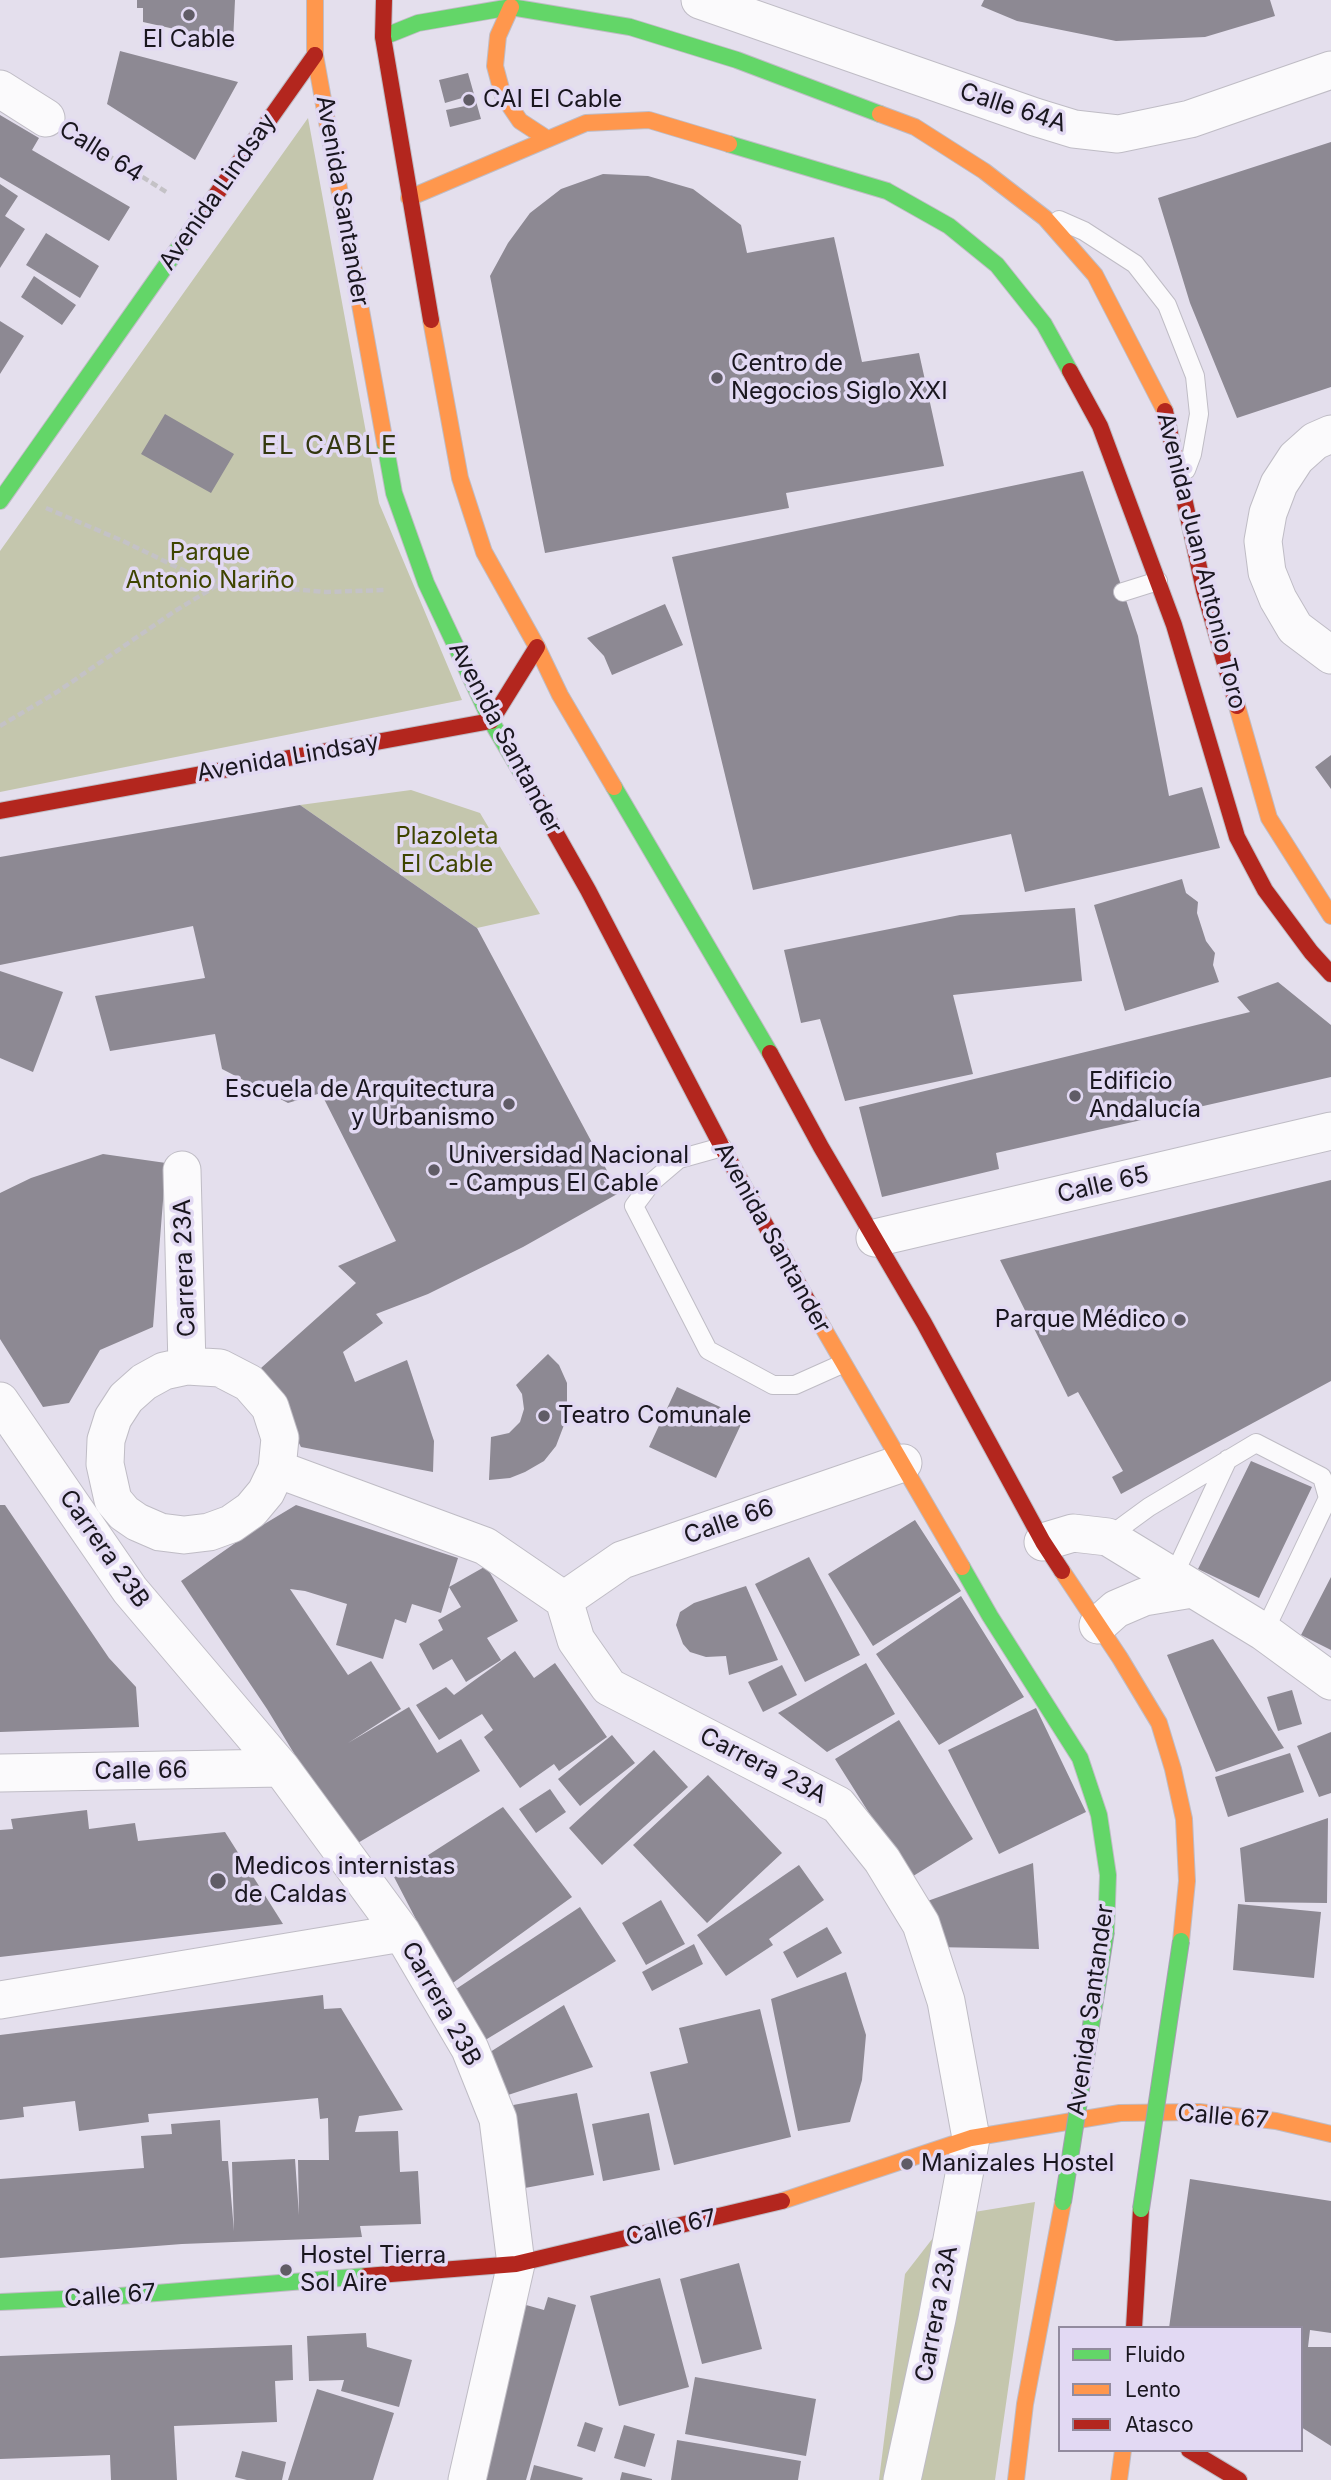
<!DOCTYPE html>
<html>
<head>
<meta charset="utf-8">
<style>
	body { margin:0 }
	#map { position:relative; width:1331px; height:2480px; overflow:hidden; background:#e4dfed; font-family:Inter,sans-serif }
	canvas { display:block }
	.legend { position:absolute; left:1058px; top:2326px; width:245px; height:126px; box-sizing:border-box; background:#e2d9f3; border:2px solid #928b9e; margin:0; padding:9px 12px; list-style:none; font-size:21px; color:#19161e }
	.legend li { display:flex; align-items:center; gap:14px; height:35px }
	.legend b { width:35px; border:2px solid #928b9e }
</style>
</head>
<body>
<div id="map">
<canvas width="1331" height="2480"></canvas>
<ul class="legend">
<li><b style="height:9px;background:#63d668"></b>Fluido</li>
<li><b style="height:9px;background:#ff974d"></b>Lento</li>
<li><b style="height:9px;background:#b3261e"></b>Atasco</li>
</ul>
</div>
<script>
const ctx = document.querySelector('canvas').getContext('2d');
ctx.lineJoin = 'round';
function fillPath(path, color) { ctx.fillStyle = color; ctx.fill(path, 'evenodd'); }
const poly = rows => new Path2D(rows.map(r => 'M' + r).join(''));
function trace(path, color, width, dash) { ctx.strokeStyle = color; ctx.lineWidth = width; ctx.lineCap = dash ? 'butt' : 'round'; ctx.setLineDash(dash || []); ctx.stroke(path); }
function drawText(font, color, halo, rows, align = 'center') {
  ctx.font = font + ' Inter,sans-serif'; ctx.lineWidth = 7; ctx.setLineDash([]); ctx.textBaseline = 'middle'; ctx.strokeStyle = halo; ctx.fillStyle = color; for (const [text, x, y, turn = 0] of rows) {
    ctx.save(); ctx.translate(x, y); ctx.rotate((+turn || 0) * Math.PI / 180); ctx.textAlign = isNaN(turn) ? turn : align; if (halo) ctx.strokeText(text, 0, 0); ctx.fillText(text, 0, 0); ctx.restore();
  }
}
const green = poly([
	[308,118,379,503,462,700,0,792,0,551],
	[411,790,480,813,540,914,477,928,300,805],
	[1035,2202,995,2480,879,2480,905,2274,950,2216]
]);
const building = poly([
	[137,0,235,0,233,42,143,22,143,8,137,8],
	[984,0,1270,0,1275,16,1205,37,1116,41,1017,21,981,6],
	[120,51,238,82,195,160,107,104],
	[468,73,481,119,450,127,446,110,465,106,462,98,445,103,439,80],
	[0,115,39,138,32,150,130,207,109,241,0,177],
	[1331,142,1331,387,1237,418,1190,303,1158,198],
	[603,174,648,176,693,189,741,225,747,253,834,237,862,362,919,353,944,466,786,493,789,508,545,553,490,276,508,243,530,213,561,189],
	[0,184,18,196,5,216,25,229,0,268],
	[46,233,99,266,80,298,26,265],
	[34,276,76,305,62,325,21,297],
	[0,321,24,336,0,374],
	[165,414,234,454,211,493,141,454],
	[1083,471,1138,636,1169,796,1202,787,1220,848,1025,892,1011,834,753,890,672,557],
	[665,604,683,645,612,675,604,656,587,638],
	[1331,755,1331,789,1315,767],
	[300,805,477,928,619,1193,523,1247,428,1294,376,1314,383,1323,343,1352,355,1382,407,1360,434,1441,433,1472,301,1447,261,1368,356,1283,338,1266,396,1241,321,1093,288,1103,222,1069,215,1034,110,1051,95,996,205,978,193,926,0,965,0,857],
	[1182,879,1186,893,1198,902,1197,913,1206,941,1215,953,1213,965,1219,982,1125,1011,1094,905],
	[1075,908,1082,981,953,995,973,1074,845,1101,820,1019,801,1023,784,950,960,915],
	[0,971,63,992,33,1072,0,1058],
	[1278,982,1331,1025,1331,1077,996,1153,999,1169,882,1197,859,1107,1250,1012,1237,997],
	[103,1154,166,1163,153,1327,100,1350,69,1403,43,1407,0,1339,0,1193,31,1178],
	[1331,1180,1331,1381,1121,1494,1112,1477,1123,1471,1078,1392,1068,1397,1000,1260],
	[548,1354,559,1365,567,1383,567,1404,564,1425,556,1446,544,1461,525,1472,510,1478,489,1480,491,1437,509,1433,520,1422,524,1409,522,1394,516,1385],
	[677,1387,744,1418,716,1478,649,1447],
	[1251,1461,1312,1487,1259,1598,1198,1569],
	[0,1505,5,1505,109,1658,136,1687,139,1727,0,1732],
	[296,1505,458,1558,441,1613,412,1604,406,1623,395,1619,383,1659,336,1645,347,1604,305,1591,290,1589,348,1675,371,1661,401,1709,348,1743,409,1707,437,1753,461,1739,480,1771,351,1847,267,1709,181,1581,251,1532],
	[915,1520,961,1591,873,1646,828,1574],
	[809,1557,860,1655,805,1682,755,1584],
	[486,1566,518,1621,487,1638,501,1660,466,1682,452,1659,433,1670,419,1644,443,1630,438,1620,461,1607,449,1587],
	[1331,1577,1331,1650,1301,1635],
	[746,1586,778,1660,729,1675,726,1656,706,1657,690,1652,683,1644,676,1625,680,1612,694,1603],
	[961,1596,1024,1697,939,1745,876,1654],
	[1213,1639,1284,1748,1216,1772,1167,1655],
	[515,1651,534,1678,555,1663,607,1737,559,1771,554,1764,520,1788,484,1737,493,1730,482,1714,439,1740,416,1705,446,1687,454,1695],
	[866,1663,895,1714,827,1752,778,1713],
	[782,1665,797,1695,763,1712,748,1682],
	[1292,1690,1302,1724,1278,1731,1267,1697],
	[1036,1708,1086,1812,999,1854,948,1750],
	[899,1720,973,1839,910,1878,835,1759],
	[1331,1732,1331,1793,1319,1797,1297,1746],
	[612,1735,635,1763,580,1806,558,1779],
	[654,1750,688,1787,602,1865,569,1828],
	[1290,1753,1304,1792,1228,1817,1215,1777],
	[708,1775,782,1853,707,1923,633,1845],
	[550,1789,566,1812,536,1833,519,1809],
	[503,1807,572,1897,450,1985,394,1877],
	[87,1810,89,1829,135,1823,138,1841,225,1832,283,1924,0,1957,0,1830,13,1829,11,1819],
	[1328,1818,1327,1903,1245,1902,1240,1848],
	[1033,1863,1039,1949,933,1947,922,1903],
	[799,1865,824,1900,769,1939,773,1945,726,1976,697,1935],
	[661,1900,685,1944,646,1965,622,1923],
	[1238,1904,1321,1912,1314,1978,1233,1970],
	[580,1907,616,1961,482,2042,453,1991],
	[827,1927,842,1953,797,1978,783,1952],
	[694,1944,703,1964,652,1991,642,1972],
	[846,1972,866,2035,862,2080,850,2122,798,2131,771,1999],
	[323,1995,324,2009,341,2008,403,2110,359,2116,355,2132,398,2131,400,2172,418,2171,421,2224,360,2226,362,2237,182,2244,0,2258,0,2179,144,2168,141,2136,172,2134,171,2124,220,2120,222,2161,228,2161,234,2231,232,2162,295,2159,299,2215,298,2160,329,2160,328,2118,320,2119,318,2098,148,2114,149,2122,79,2131,75,2101,23,2107,24,2117,0,2120,0,2035],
	[564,2005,593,2067,505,2096,487,2054],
	[760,2009,791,2137,674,2165,650,2072,688,2063,679,2028],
	[577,2093,594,2175,525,2188,508,2106],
	[649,2113,660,2170,603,2181,592,2124],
	[1190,2179,1331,2201,1331,2333,1310,2330,1308,2347,1331,2347,1331,2446,1301,2427,1301,2328,1169,2328],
	[739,2263,762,2349,702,2364,680,2279],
	[660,2278,689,2387,619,2406,590,2296],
	[548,2297,576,2305,526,2480,476,2480,519,2303,544,2310],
	[366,2333,367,2347,412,2360,399,2407,341,2391,344,2380,309,2381,307,2336],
	[292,2345,293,2380,275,2381,277,2422,174,2426,177,2480,111,2480,110,2455,0,2459,0,2356],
	[695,2377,816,2399,806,2456,685,2434],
	[317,2389,394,2413,373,2480,288,2480],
	[585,2422,603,2428,595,2452,577,2446],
	[624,2425,655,2434,645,2467,614,2458],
	[677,2440,801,2461,798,2480,671,2480],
	[242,2451,286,2462,282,2480,247,2480,235,2477],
	[534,2465,583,2478,582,2480,530,2480],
	[622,2472,652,2479,652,2480,620,2480]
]);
const path = poly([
	[80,138,168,193],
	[46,508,123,541,187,572,221,583,326,592,385,590],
	[0,726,57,692,175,611,221,583]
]);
const lane = poly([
	[1059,220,1084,231,1135,264,1167,305,1195,376,1199,414,1192,454,1186,470],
	[1123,592,1158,581],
	[722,1147,679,1159,652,1182,634,1206,708,1350,773,1385,795,1385,842,1364],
	[1108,1537,1149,1507,1256,1443,1322,1477,1328,1498,1264,1632],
	[1173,1577,1228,1459]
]);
const street = poly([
	[700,0,1035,117,1074,129,1118,134,1190,119,1331,70],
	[0,89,46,118],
	[1331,434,1315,441,1296,458,1279,484,1268,513,1263,541,1267,572,1278,599,1295,628,1331,655],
	[182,1170,187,1366],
	[875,1238,1331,1131],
	[187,1366,220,1368,249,1383,270,1407,280,1438,277,1469,266,1492,251,1510,231,1524,209,1532,184,1535,160,1532,137,1522,124,1513,113,1500,105,1464,106,1440,113,1418,126,1398,144,1382,164,1371,187,1366],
	[0,1401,130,1590,281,1768,402,1933,470,2049,498,2119,516,2264,467,2480],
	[277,1469,485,1546,564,1600,576,1640,609,1687,838,1805,882,1860,921,1924,946,2001,971,2138,937,2319,902,2480],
	[1043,1542,1073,1533,1108,1537,1264,1632,1331,1681],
	[564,1600,622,1560,903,1463],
	[1098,1625,1116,1609,1144,1597,1192,1589],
	[0,1773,281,1768],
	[0,2000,402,1933]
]);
const fast = poly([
	[383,37,418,23,511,7,630,27,737,60,880,114],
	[729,144,887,191,949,226,997,265,1044,324,1070,371],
	[385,443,394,493,426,583,491,721,524,777],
	[0,501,201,216],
	[614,787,770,1053],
	[962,1567,990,1616,1080,1758,1099,1815,1108,1875,1106,1931],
	[0,2302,107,2297,366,2276]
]);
const slow = poly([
	[315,0,315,55,385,443],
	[511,7,498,36,495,66,503,96,520,121,546,138],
	[880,114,915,127,984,171,1045,218,1095,275,1165,411],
	[409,198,586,123,649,120,729,144],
	[431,320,460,478,484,552,537,647,560,695,614,787],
	[1237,706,1269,818,1331,916],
	[811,1307,962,1567],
	[1062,1571,1120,1658,1159,1723,1173,1769,1184,1819,1187,1881,1181,1941],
	[782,2201,971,2138,1120,2113,1199,2112,1276,2121,1331,2134],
	[1016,2480,1025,2404,1063,2202],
	[1119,2480,1123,2450]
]);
const jam = poly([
	[384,0,383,37,431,320],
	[201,216,315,55],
	[1070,371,1100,426,1174,625,1237,837,1265,890,1311,952,1331,974],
	[1165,411,1204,590,1237,706],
	[524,777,588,890,722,1147,811,1307],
	[0,811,491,721,537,647],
	[770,1053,821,1147,924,1323,1043,1542,1062,1571],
	[366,2276,516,2264,782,2201],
	[1134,2328,1141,2209],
	[1189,2450,1239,2480]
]);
const fastBridge = poly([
	[1063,2202,1106,1931],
	[1141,2209,1181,1941]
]);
const markers = [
	[189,15,7,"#605c66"],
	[469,100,7,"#605c66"],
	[717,378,7,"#605c66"],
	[1075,1096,7,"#605c66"],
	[509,1104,7,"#605c66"],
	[434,1170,7,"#605c66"],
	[1180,1320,7,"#605c66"],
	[544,1416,7,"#605c66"],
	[218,1881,9,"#605c66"],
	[907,2164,7,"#605c66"],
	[286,2270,7,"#605c66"]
];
const poiNames = [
	["El Cable",189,40,"center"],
	["CAI El Cable",483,100],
	["Centro de",731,364],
	["Negocios Siglo XXI",731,392],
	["Edificio",1089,1082],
	["Andalucía",1089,1110],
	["Escuela de Arquitectura",495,1090,"right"],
	["y Urbanismo",495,1118,"right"],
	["Universidad Nacional",448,1156],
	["- Campus El Cable",448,1184],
	["Parque Médico",1166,1320,"right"],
	["Teatro Comunale",558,1416],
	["Medicos internistas",234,1867],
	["de Caldas",234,1895],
	["Manizales Hostel",921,2164],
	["Hostel Tierra",300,2256],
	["Sol Aire",300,2284]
];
const streetNames = [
	["Calle 64A",1013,108,18],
	["Calle 64",101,152,32],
	["Avenida Lindsay",218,192,-55],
	["Avenida Santander",342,201,80],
	["Avenida Juan Antonio Toro",1201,561,76],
	["Avenida Santander",505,738,62],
	["Avenida Lindsay",288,758,-10],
	["Calle 65",1103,1185,-13],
	["Avenida Santander",772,1238,61],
	["Carrera 23A",185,1268,-92],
	["Calle 66",729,1522,-19],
	["Carrera 23B",104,1549,55],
	["Carrera 23A",763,1766,27],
	["Calle 66",141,1771,-1],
	["Carrera 23B",441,2004,61],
	["Avenida Santander",1091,2010,-82],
	["Calle 67",1223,2117,5],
	["Calle 67",671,2228,-13],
	["Calle 67",110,2296,-4],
	["Carrera 23A",937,2314,-79]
];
const parkNames = [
	["Parque",210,553],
	["Antonio Nariño",210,581],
	["Plazoleta",447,837],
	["El Cable",447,865]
];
const neighbourhoodNames = [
	["EL CABLE",330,446]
];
fillPath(green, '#c4c6ad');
fillPath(building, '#8d8993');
trace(lane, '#bfbcc5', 20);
trace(street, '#bfbcc5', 39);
trace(fast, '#bfbcc5', 18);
trace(slow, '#bfbcc5', 18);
trace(jam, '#bfbcc5', 18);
trace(path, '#c4c2c6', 4.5, [7, 3.5]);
trace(lane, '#fbfafc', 18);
trace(street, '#fbfafc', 37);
trace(fast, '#63d668', 16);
trace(slow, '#ff974d', 16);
trace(jam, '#b3261e', 16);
trace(fastBridge, '#a69eb3', 18, []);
trace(fastBridge, '#63d668', 16);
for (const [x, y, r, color] of markers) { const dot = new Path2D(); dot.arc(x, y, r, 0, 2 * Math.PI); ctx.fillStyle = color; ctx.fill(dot); trace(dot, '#e2d9f3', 2.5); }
drawText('24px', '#19161e', '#e2d9f3', poiNames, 'left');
drawText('24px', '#19161e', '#e2d9f3', streetNames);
drawText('24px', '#3e4400', '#e2d9f3', parkNames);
ctx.letterSpacing = '2px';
drawText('26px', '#33370f', '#e2d9f3', neighbourhoodNames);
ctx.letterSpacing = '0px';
</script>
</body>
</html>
